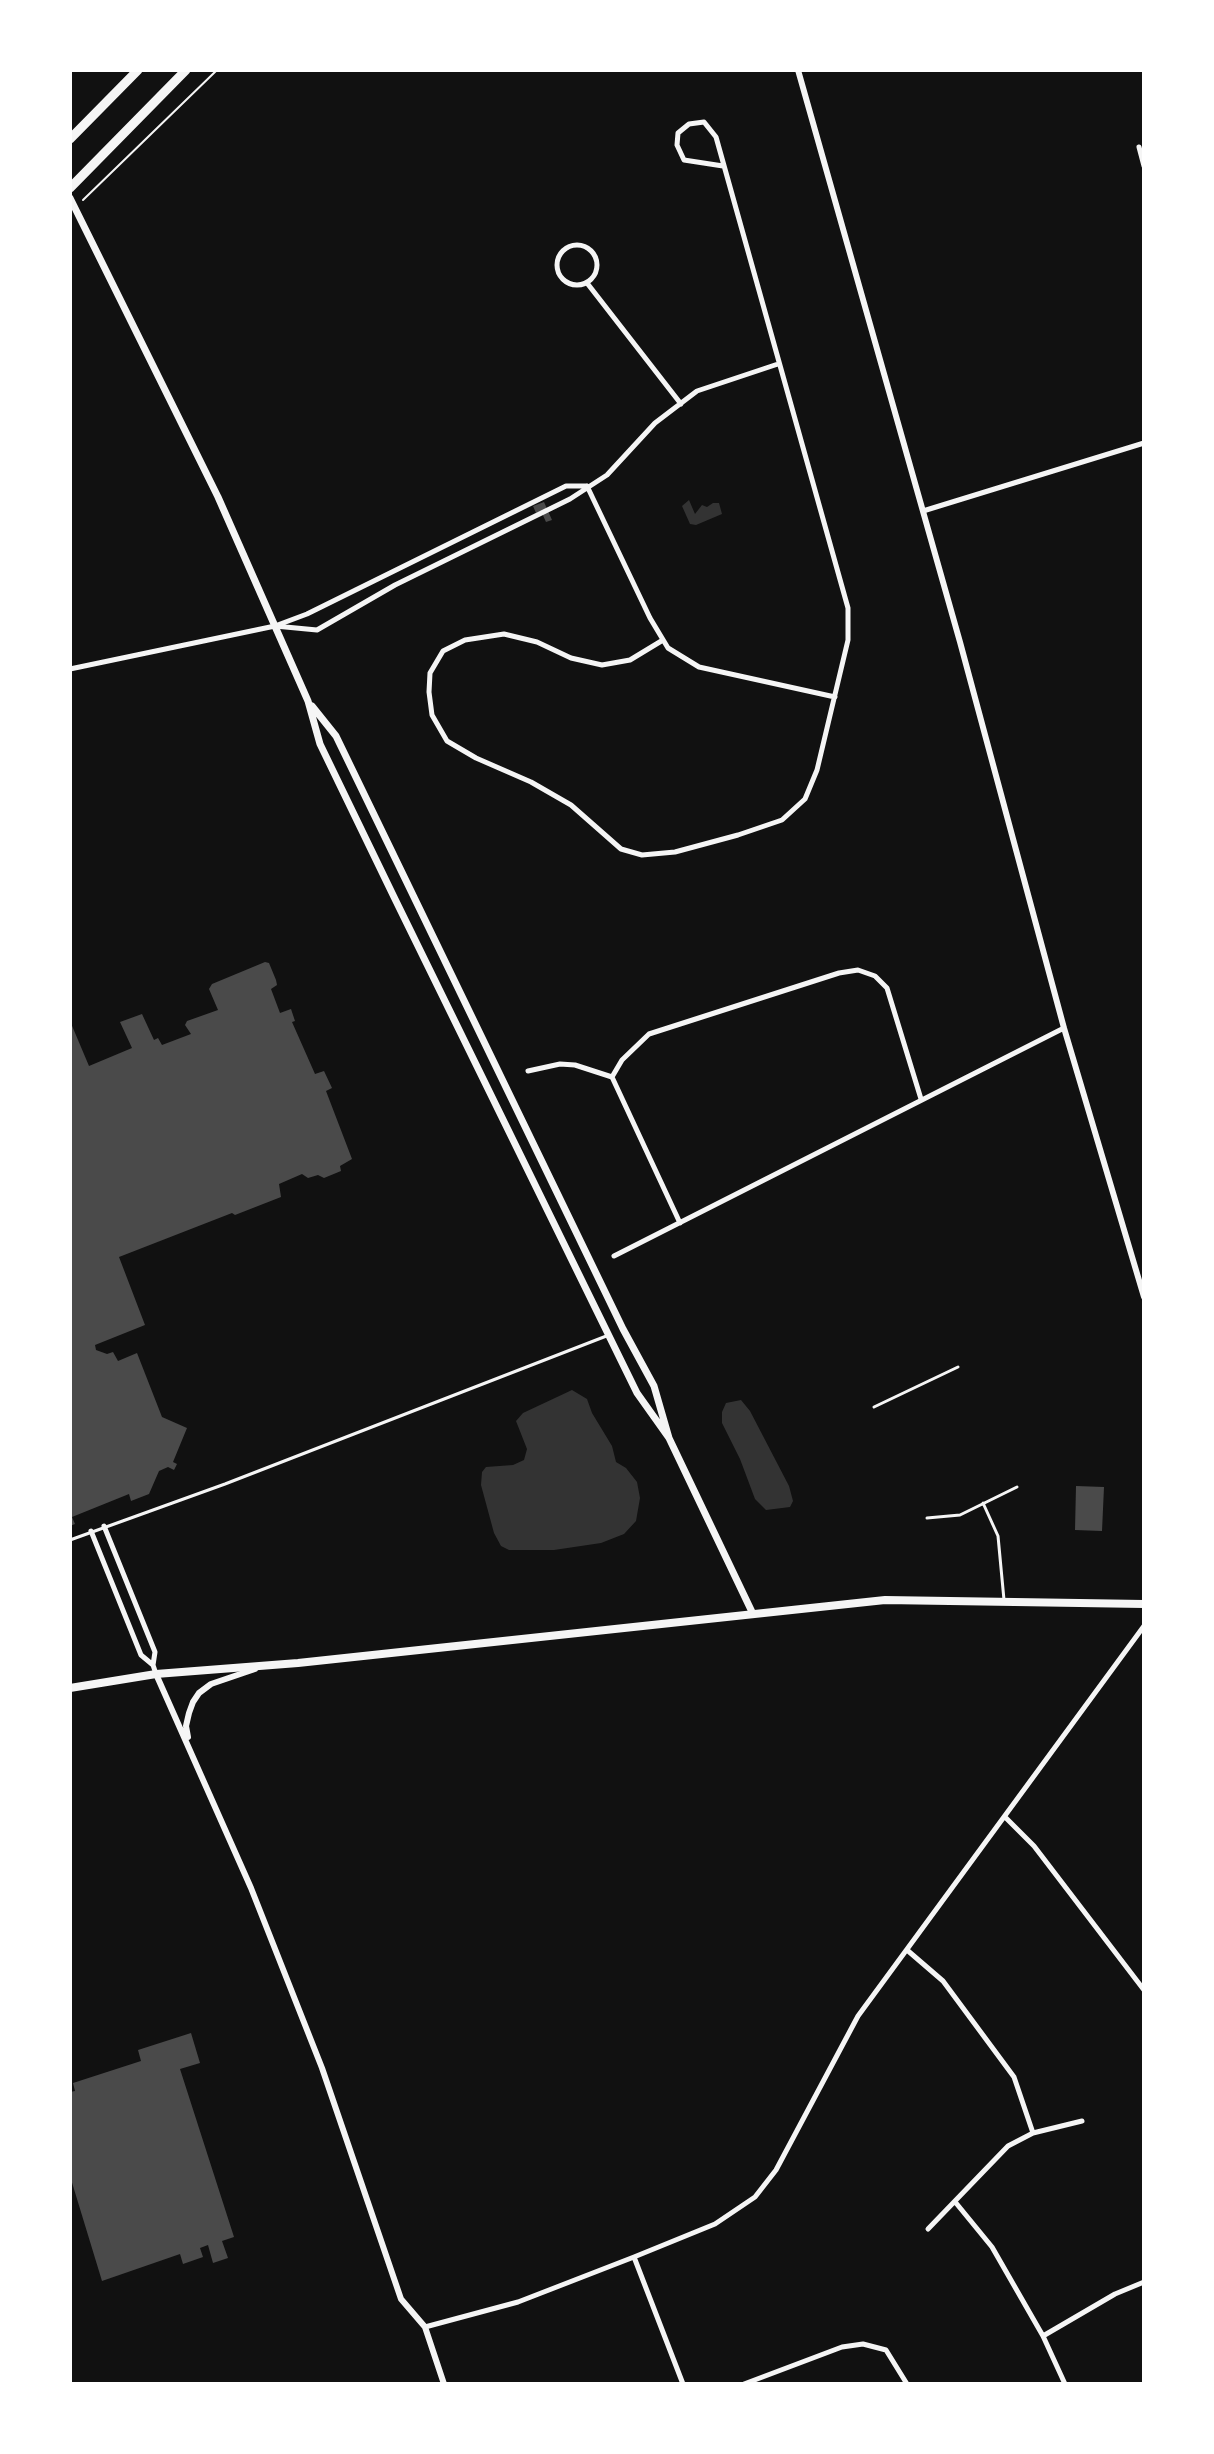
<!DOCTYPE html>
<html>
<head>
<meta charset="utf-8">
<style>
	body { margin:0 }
	#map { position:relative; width:1214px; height:2454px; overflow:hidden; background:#111; font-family:Rubik,sans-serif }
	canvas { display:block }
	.frame { position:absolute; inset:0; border:72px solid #fff; pointer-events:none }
</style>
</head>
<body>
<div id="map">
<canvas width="1214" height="2454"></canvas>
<div class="frame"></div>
</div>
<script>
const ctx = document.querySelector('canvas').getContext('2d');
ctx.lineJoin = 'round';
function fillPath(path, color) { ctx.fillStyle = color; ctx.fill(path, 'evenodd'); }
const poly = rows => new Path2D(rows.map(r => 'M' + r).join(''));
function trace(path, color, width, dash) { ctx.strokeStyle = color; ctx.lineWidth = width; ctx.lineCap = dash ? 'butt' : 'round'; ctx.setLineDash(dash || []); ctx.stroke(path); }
const water = poly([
	[689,500,695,514,702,505,707,507,713,503,719,503,722,514,696,525,690,524,682,506],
	[572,1390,587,1399,592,1413,612,1446,616,1462,626,1468,637,1482,640,1498,636,1521,624,1534,601,1543,554,1550,509,1550,501,1546,494,1533,481,1485,482,1472,486,1467,513,1465,524,1460,527,1449,516,1421,523,1413],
	[741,1400,750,1411,789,1486,793,1501,790,1507,766,1510,755,1499,740,1459,722,1423,722,1412,726,1403]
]);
const building = poly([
	[544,502,552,520,546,522,541,511,536,513,533,506],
	[265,962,269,963,276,980,277,985,271,989,280,1013,291,1009,295,1021,292,1022,315,1074,324,1071,332,1088,326,1091,352,1159,340,1166,341,1171,324,1178,318,1175,308,1178,302,1174,279,1184,281,1197,235,1215,232,1213,119,1257,145,1325,95,1345,96,1350,107,1354,113,1352,118,1361,137,1353,162,1417,187,1428,173,1462,177,1464,174,1470,168,1467,159,1471,149,1494,131,1501,129,1494,72,1517,75,1524,70,1526,70,1021,89,1066,132,1048,120,1022,142,1014,154,1040,158,1038,162,1045,191,1034,185,1025,187,1021,218,1010,209,989,212,984],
	[1076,1486,1104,1487,1102,1531,1075,1530],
	[191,2033,200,2063,180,2069,234,2237,222,2241,228,2258,213,2263,208,2245,200,2248,203,2257,183,2264,180,2254,102,2281,70,2176,70,2092,75,2091,73,2083,141,2061,138,2050]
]);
const path = poly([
	[83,200,217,70]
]);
const service = poly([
	[874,1407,958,1367],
	[983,1503,998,1536,1004,1600],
	[927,1518,960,1515,1017,1487],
	[70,1540,225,1484,609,1335]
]);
const minor = poly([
	[1139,147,1144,166],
	'557 265a20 20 0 1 1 40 0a20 20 0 1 1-40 0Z',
	[587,283,681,404],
	[587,486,650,618,668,648,699,667,835,697],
	[923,511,1144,443],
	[275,626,317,630,395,585,570,499,607,475,655,423,697,391,778,364],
	[663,640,630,660,602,665,571,658,537,642,504,634,465,640,443,651,430,673,429,692,432,715,447,741,476,758,531,782,571,805,621,849,642,855,675,852,738,835,782,820,805,799,817,770,848,640,848,608,716,137,704,122,689,124,678,133,677,145,684,160,723,166],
	[70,669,275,626,307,614,566,486,587,486],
	[528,1071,560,1064,575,1065,612,1077,622,1060,649,1034,839,973,858,970,875,976,887,988,921,1099],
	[612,1077,680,1223],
	[614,1256,1064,1028],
	[104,1526,155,1652,153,1665],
	[91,1531,141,1655,153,1665,156,1674],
	[1005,1817,1034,1846,1144,1990],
	[907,1950,943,1981,1014,2077,1033,2133],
	[956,2203,992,2247,1043,2336,1065,2384],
	[928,2229,1008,2146,1033,2133,1082,2121],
	[634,2257,683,2384],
	[425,2327,518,2302,634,2257,715,2224,755,2197,776,2170,858,2016,1144,1626],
	[1043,2336,1115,2294,1144,2282],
	[744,2384,842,2347,863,2344,886,2350,907,2384]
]);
const tertiary = poly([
	[798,70,960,642,1064,1028,1144,1297],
	[156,1674,251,1888,322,2068,401,2299,425,2327,444,2384],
	[188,1737,186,1726,189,1713,193,1702,199,1693,211,1684,255,1669]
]);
const secondary = poly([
	[70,198,218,497,308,701,320,744,394,897,637,1393,669,1438],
	[312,706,336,736,623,1329,654,1386,669,1438,753,1614]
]);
const primary = poly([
	[70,1688,156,1674,298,1663,885,1600,1144,1604]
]);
const trunk = poly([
	[70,139,138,70],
	[70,188,186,70]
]);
fillPath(water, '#333');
fillPath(building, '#4a4a4a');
trace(path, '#f5f5f5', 2);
trace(service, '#f5f5f5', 3);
trace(minor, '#f5f5f5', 5);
trace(tertiary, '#f5f5f5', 6);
trace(secondary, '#f5f5f5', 7);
trace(primary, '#f5f5f5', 8);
trace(trunk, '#f5f5f5', 9);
</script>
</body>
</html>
